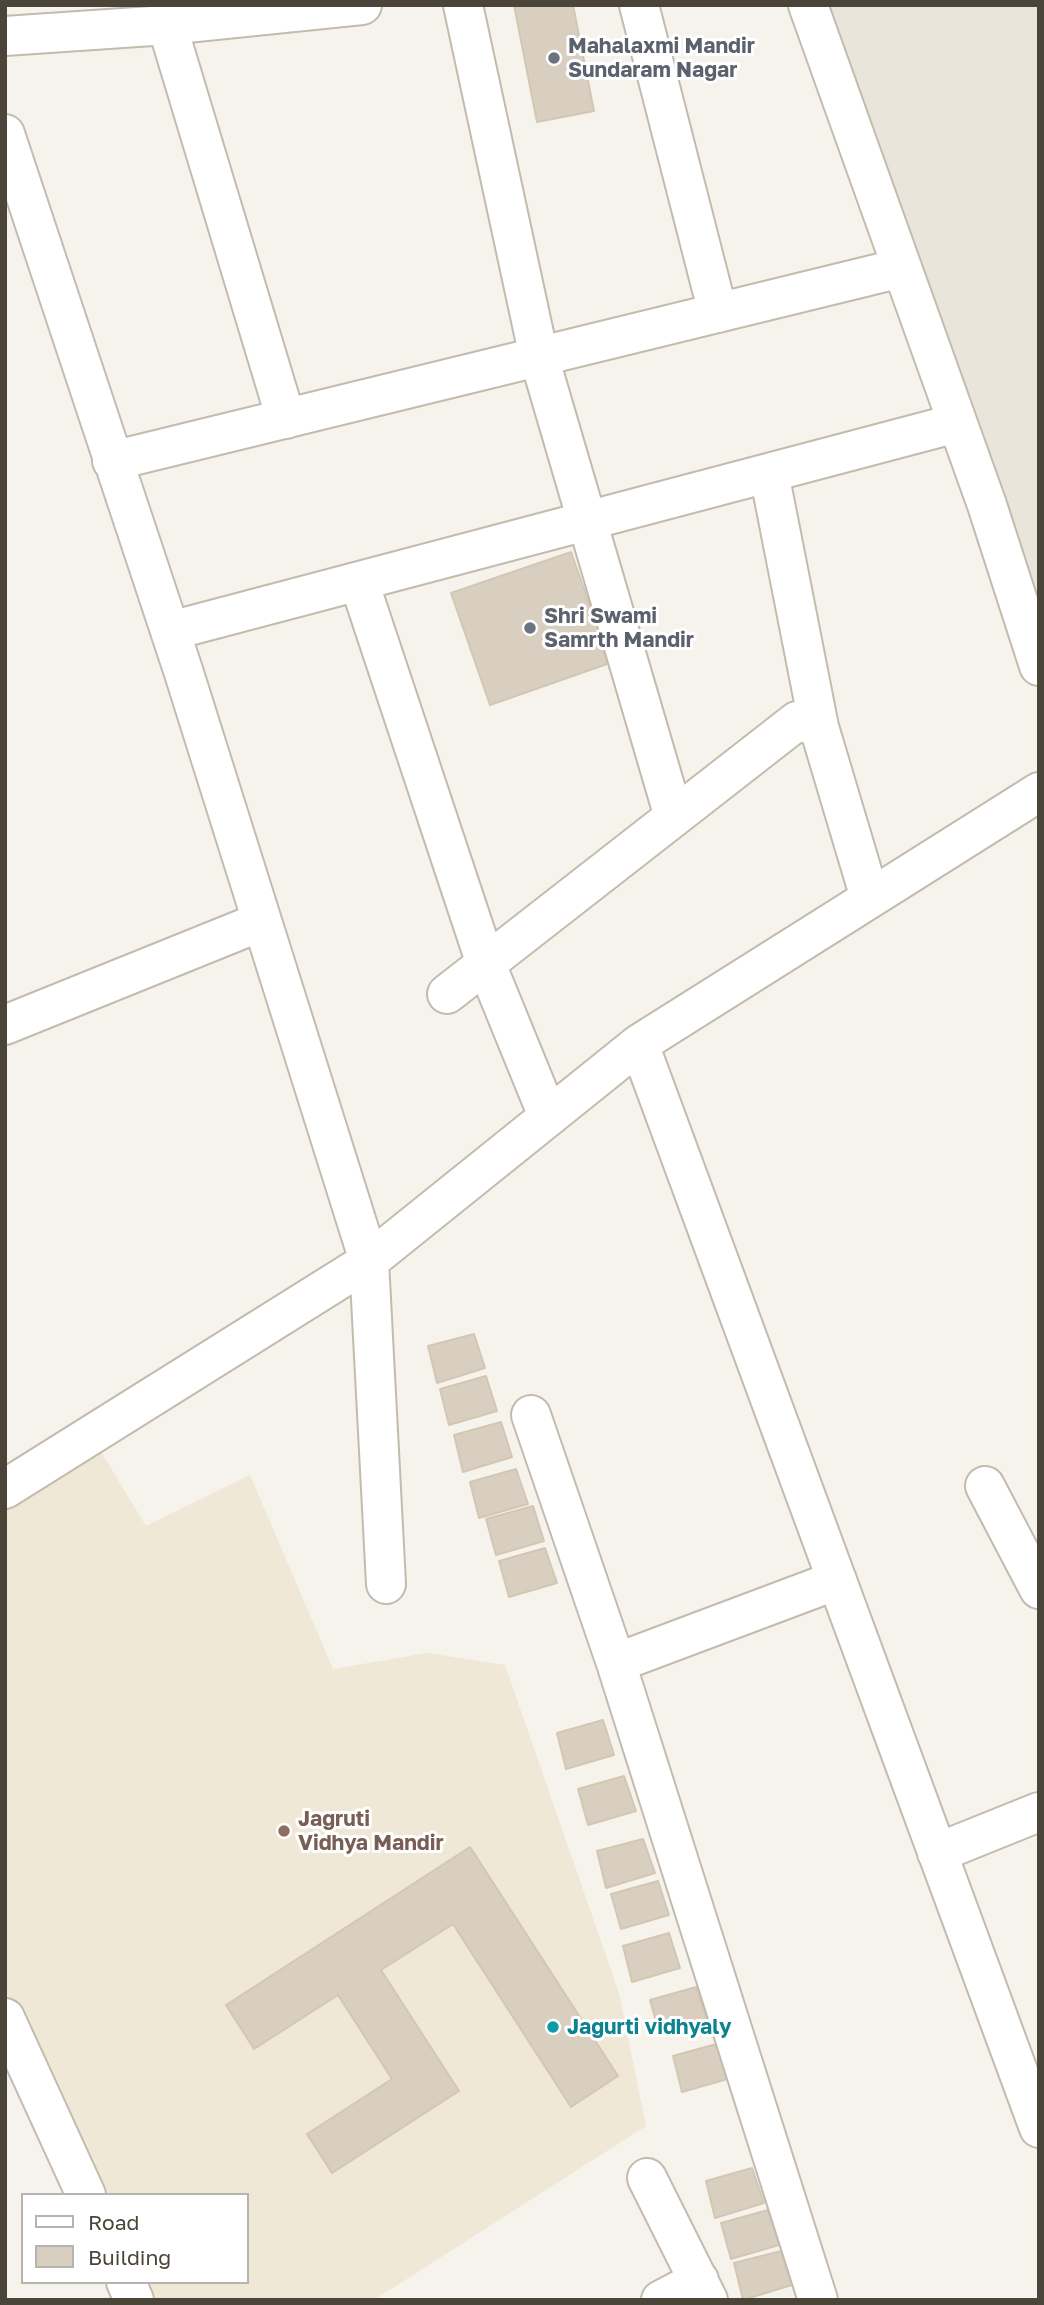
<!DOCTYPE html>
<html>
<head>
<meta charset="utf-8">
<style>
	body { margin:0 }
	#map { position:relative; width:1044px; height:2305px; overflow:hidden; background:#f6f3ec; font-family:"Golos Text",sans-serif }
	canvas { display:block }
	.frame { position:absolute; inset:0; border:7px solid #4b4439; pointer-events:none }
	.legend { position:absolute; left:21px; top:2193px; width:228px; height:91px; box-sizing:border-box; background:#fff; border:2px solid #b7b4b0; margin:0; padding:9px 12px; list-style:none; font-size:21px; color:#4b4439 }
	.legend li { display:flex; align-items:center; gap:14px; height:35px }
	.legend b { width:35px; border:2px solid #b7b4b0 }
</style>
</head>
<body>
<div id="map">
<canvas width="1044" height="2305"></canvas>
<div class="frame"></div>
<ul class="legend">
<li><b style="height:9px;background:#fff"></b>Road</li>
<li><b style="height:19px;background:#d8cfc1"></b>Building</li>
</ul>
</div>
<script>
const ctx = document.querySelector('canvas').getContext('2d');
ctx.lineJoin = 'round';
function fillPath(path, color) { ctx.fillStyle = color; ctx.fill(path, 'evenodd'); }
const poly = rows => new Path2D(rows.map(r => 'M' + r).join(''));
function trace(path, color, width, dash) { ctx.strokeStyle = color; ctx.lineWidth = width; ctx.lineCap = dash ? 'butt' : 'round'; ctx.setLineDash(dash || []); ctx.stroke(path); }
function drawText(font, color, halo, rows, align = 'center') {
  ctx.font = font + ' "Golos Text",sans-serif'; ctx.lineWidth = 6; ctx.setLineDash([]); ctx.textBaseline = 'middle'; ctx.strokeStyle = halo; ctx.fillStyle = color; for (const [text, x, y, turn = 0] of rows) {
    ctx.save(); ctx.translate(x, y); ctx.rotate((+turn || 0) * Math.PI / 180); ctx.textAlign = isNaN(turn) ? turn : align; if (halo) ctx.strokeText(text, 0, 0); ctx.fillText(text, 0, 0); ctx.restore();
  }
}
const residential = poly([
	[811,5,1039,5,1039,674]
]);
const education = poly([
	[92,1437,146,1526,250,1475,333,1669,427,1653,505,1665,619,1993,646,2126,374,2300,138,2300,130,2282,247,2282,247,2195,88,2195,5,2018,5,1489]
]);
const building = poly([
	[514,5,573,5,594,111,537,122,514,5],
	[571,552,610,663,490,705,451,593,571,552],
	[474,1334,485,1368,437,1383,428,1346,474,1334],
	[486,1376,497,1411,449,1425,440,1389,486,1376],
	[501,1422,512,1457,463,1472,454,1435,501,1422],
	[516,1469,528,1504,479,1518,470,1482,516,1469],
	[533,1506,544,1541,496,1555,486,1519,533,1506],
	[545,1548,557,1583,509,1597,499,1561,545,1548],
	[603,1720,614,1755,566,1769,557,1733,603,1720],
	[624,1776,636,1811,588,1825,578,1789,624,1776],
	[643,1839,655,1873,606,1888,597,1851,643,1839],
	[470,1847,618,2076,571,2107,453,1924,381,1970,459,2091,332,2173,307,2134,392,2079,338,1995,254,2049,226,2005,470,1847],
	[658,1881,669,1915,621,1929,611,1894,658,1881],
	[669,1933,680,1968,632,1982,623,1946,669,1933],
	[696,1987,708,2022,660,2036,650,2000,696,1987],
	[720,2043,731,2078,682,2092,673,2056,720,2043],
	[752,2168,764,2203,715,2218,706,2181,752,2168],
	[768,2210,779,2245,731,2259,721,2223,768,2210],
	[781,2251,792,2285,743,2300,734,2263,781,2251]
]);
const minor = poly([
	[463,5,539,357,674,817],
	[639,5,718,313],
	[808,5,987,505,1039,666],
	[167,25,362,5],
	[5,36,167,25,286,419],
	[5,134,183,670,369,1261,386,1584],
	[112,461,901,268],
	[769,473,819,727],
	[359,582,486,964,548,1116],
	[170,631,957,423],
	[447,994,797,721,819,727,870,898],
	[5,1025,260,922],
	[639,1044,1039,792],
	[531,1415,616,1663],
	[985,1486,1039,1589],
	[5,1489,369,1261,639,1044,1039,2128],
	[937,1853,1039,1812],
	[5,2018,86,2195],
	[647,2178,708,2300],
	[126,2282,134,2300],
	[661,2300,699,2280],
	[818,2300,616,1663,837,1580]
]);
const markers = [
	[554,58,7,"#6b7280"],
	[530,628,7,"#6b7280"],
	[284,1831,7,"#8d6e63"],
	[553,2027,7,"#0f9aa8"]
];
const worshipNames = [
	["Mahalaxmi Mandir",568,46],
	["Sundaram Nagar",568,70],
	["Shri Swami",544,616],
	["Samrth Mandir",544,640]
];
const educationNames = [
	["Jagruti",298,1819],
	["Vidhya Mandir",298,1843]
];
const cultureNames = [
	["Jagurti vidhyaly",567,2027]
];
fillPath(residential, '#eae5da');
fillPath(education, '#efe8d6');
fillPath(building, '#d8cfc1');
trace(building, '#d3c7b4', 2);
trace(minor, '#c2bbae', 42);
trace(minor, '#fff', 38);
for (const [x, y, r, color] of markers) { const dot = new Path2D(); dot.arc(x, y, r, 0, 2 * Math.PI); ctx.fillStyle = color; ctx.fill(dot); trace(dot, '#fff', 2.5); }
drawText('bold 21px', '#5b616d', '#fff', worshipNames, 'left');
drawText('bold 21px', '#785e54', '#fff', educationNames, 'left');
drawText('bold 21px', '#0d838f', '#fff', cultureNames, 'left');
</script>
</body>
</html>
